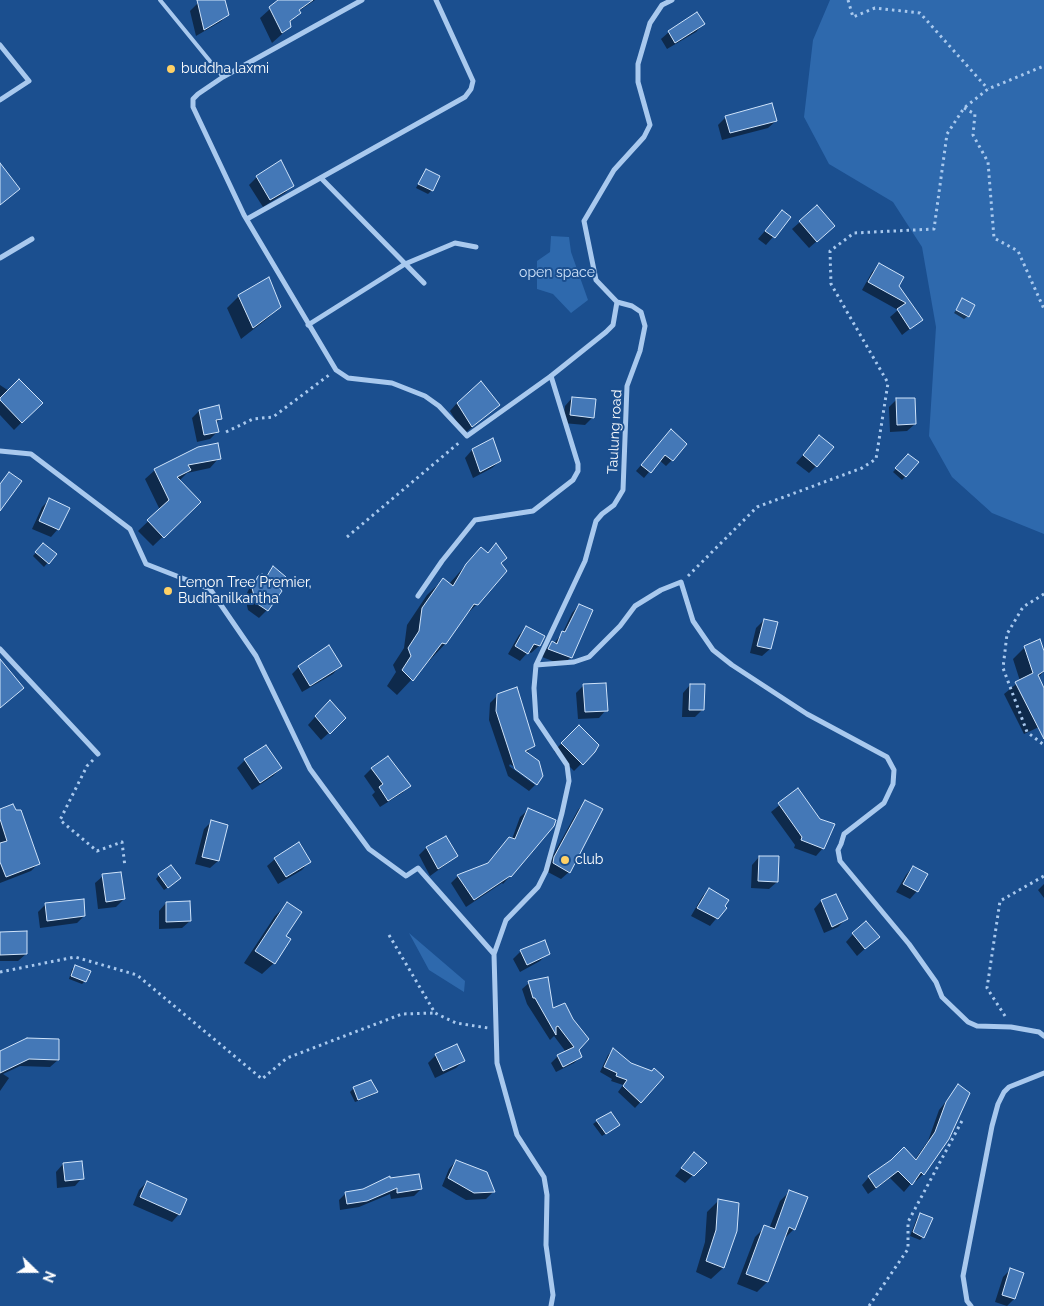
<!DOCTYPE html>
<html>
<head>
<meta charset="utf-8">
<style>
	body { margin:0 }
	#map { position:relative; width:1044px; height:1306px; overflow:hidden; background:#1b4f8f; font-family:Raleway,sans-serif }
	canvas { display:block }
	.north { position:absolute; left:10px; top:1246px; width:50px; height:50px; -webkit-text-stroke:4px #1b4f8f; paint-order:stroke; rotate:112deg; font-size:14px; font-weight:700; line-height:20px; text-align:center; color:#fff }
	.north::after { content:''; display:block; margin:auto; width:18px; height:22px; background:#fff; clip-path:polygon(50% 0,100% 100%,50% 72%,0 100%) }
</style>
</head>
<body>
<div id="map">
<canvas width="1044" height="1306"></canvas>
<div class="north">N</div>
</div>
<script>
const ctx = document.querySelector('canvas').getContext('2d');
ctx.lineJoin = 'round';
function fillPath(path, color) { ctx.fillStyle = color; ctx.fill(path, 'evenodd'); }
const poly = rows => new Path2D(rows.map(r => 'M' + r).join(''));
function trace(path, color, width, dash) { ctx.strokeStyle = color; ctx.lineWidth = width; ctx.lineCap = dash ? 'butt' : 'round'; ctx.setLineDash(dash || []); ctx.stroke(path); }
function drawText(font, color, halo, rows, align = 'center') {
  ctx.font = font + ' Raleway,sans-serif'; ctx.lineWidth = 4; ctx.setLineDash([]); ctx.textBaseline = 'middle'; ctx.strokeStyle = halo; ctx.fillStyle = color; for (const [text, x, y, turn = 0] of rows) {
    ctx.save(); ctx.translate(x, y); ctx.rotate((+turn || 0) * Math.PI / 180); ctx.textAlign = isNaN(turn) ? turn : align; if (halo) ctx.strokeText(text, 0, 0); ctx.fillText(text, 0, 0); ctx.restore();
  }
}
const green = poly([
	[830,0,1044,0,1044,534,992,513,952,477,929,436,936,327,922,247,893,202,829,164,804,117,813,40],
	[551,236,569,237,571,252,588,300,571,313,553,294,537,289,537,261,550,252],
	[409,933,465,981,464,992,429,970]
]);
const shadow = poly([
	[205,0,223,0,228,15,220,22,196,36,190,11,198,3],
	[280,0,315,0,299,11,300,13,289,23,290,27,272,43,260,18],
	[703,24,696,32,667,49,661,39,669,32],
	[726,117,776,121,768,128,722,140,718,125],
	[426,170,432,190,428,194,416,188],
	[257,177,293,185,285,193,263,207,249,185],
	[782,211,790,217,766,245,758,239],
	[800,222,826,233,809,248,792,229],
	[879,265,898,286,921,320,902,335,890,317,898,310,862,290,872,272],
	[239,296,280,306,268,318,241,339,227,308],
	[963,300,968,316,964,319,954,313],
	[0,385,9,391,41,403,14,430,0,415],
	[572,398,593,417,585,425,563,423,565,406],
	[896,400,915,424,907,431,890,432,889,407],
	[457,403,491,412,464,434,450,411],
	[199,411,220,419,216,423,217,432,210,439,197,442,192,418],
	[665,437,672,460,666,466,659,460,644,478,636,471],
	[493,440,500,461,492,468,473,478,465,458,472,450],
	[812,445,816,466,809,473,796,463],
	[219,458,210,468,187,473,179,481,199,502,153,546,138,531,160,510,145,479,155,470],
	[905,459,917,463,902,480,893,472],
	[49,500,58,529,51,537,32,529,42,507],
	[40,548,55,554,44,567,33,556],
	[481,548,477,604,464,617,445,644,397,695,387,686,396,672,393,665,404,648,407,625,427,595,443,580,449,584],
	[274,568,267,610,259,618,248,610,245,597,251,585,259,577,265,576],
	[579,605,571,657,563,665,542,657,545,650,553,642,554,643,562,634,572,613],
	[764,620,770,649,762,656,750,653,756,628],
	[527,627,539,646,531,653,528,652,520,661,508,654,519,635],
	[1025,647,1044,655,1044,671,1038,678,1044,692,1044,722,1039,727,1024,734,1004,694,1020,681,1013,659],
	[340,666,333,674,302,692,292,674,299,667],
	[584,685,606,710,599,718,578,719,576,693],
	[690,685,703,709,695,717,682,717,683,693],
	[498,695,533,746,526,753,536,782,510,764,509,766,535,785,529,791,508,776,489,720,490,703],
	[322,709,345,718,321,740,308,725],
	[579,726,594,751,574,771,554,751],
	[266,746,281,768,273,776,252,790,237,768,245,760],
	[372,768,409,786,402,793,380,807,372,795,375,792,364,776],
	[798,790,823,848,816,856,794,848,795,845,771,812],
	[585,802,569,872,561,879,546,871,547,866,578,810],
	[528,810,510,876,503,884,502,883,466,907,451,883,458,876,486,865,512,839,520,817],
	[0,811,38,864,31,871,0,883],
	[211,822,218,861,210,868,195,864,204,829],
	[426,848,456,855,448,863,430,876,419,855],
	[759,857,777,882,769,889,751,888,752,865],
	[275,859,309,862,302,870,278,884,267,866],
	[913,867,917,891,910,899,896,892,906,875],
	[159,875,176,882,164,890,156,879],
	[103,876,124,899,116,907,98,909,95,883],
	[1044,884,1044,898,1038,890],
	[709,889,725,908,710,926,691,916,702,897],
	[836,896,846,919,838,927,824,933,814,909,821,901],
	[166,903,190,921,182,928,159,929,159,911],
	[46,904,84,916,77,923,40,928,38,912],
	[287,904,284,936,274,963,262,974,244,963,275,916],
	[0,933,26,954,18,961,0,961],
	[853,934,870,944,857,956,846,942],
	[521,951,548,953,540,961,520,972,513,959],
	[76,966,85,981,82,984,69,979,72,969],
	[529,983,552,1010,581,1056,574,1063,556,1072,551,1063,558,1056,566,1052,554,1036,550,1040,527,1004,522,989],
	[613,1050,630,1064,663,1077,635,1108,618,1092,623,1085,611,1081,612,1079,600,1072,608,1055],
	[436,1055,463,1061,456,1068,435,1078,428,1063],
	[0,1058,58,1060,50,1067,20,1066,3,1074,9,1078,0,1091],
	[959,1086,948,1138,923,1174,916,1181,914,1180,904,1192,890,1178,868,1194,862,1185,869,1177,914,1161,928,1141,939,1110],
	[354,1088,377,1092,373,1095,355,1102,350,1092],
	[597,1121,619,1125,602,1136,593,1124],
	[456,1161,493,1192,486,1199,466,1200,442,1186,449,1169],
	[687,1161,705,1163,685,1183,675,1176],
	[63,1164,82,1178,75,1186,57,1188,56,1172],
	[389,1178,421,1189,414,1196,391,1199,390,1194,359,1207,340,1210,339,1200,346,1193,363,1190],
	[147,1182,179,1214,172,1222,133,1205,139,1190],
	[790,1191,794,1229,784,1239,767,1282,757,1292,737,1284,755,1237,765,1227,769,1229,780,1201],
	[718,1201,736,1231,723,1268,711,1279,696,1272,705,1242,707,1212],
	[920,1214,923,1237,920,1240,910,1236,917,1218],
	[1011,1269,1014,1299,1007,1306,995,1302,1003,1277]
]);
const building = poly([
	[197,0,225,0,229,15,204,30,197,0],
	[278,0,313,0,299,10,301,13,290,21,291,27,282,33,269,7,278,0],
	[697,12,705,24,675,43,668,31,697,12],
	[772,103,777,121,730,133,725,116,772,103],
	[281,160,294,186,270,200,256,176,281,160],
	[0,163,20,189,0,205,0,163],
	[426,169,440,176,433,191,418,184,426,169],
	[817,205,835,226,817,242,799,221,817,205],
	[782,210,791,217,775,238,765,231,782,210],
	[879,263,904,277,899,286,923,320,910,329,897,309,906,303,868,282,879,263],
	[269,277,281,307,253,328,238,295,269,277],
	[962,298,975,305,969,317,956,310,962,298],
	[19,379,43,403,22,423,0,400,0,398,19,379],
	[481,381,500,405,472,427,457,403,481,381],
	[572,397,596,399,594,418,570,415,572,397],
	[896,398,915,398,916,424,897,425,896,398],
	[219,405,222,419,216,420,219,432,204,435,199,410,219,405],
	[671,429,687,444,673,461,665,455,651,473,641,465,671,429],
	[819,435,834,447,817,467,803,455,819,435],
	[493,438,501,461,480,472,472,449,493,438],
	[218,443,221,459,188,465,191,470,177,477,201,502,164,538,147,520,169,500,154,469,198,447,218,443],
	[908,454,919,462,906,477,895,468,908,454],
	[9,472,22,481,0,511,0,484,9,472],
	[49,498,70,508,59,530,39,521,49,498],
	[43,543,57,554,49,564,35,552,43,543],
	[496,543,507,558,501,563,507,571,478,605,474,604,446,644,442,643,413,681,402,670,411,656,408,648,419,631,422,608,443,578,453,586,466,564,481,547,488,553,496,543],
	[273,566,286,577,279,587,282,591,268,611,256,603,252,588,258,576,262,574,267,576,273,566],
	[579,604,593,610,572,658,548,649,552,641,557,644,562,631,565,632,579,604],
	[764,619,778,622,771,649,757,646,764,619],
	[526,626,545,636,540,646,534,644,528,654,515,646,526,626],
	[1040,639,1044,651,1044,671,1038,675,1044,688,1044,739,1015,682,1033,673,1024,646,1040,639],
	[329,645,342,666,310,686,298,666,329,645],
	[0,659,24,688,0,708,0,659],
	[606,683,608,711,585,712,583,684,606,683],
	[690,684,705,684,704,710,689,710,690,684],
	[517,687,535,746,525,751,539,761,543,776,537,785,515,769,496,711,497,694,517,687],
	[330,700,346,718,330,734,315,716,330,700],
	[579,725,599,745,595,752,583,765,561,743,579,725],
	[266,745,282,768,260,783,244,759,266,745],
	[388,756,411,786,388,801,379,787,383,784,371,768,388,756],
	[798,788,820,819,835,824,824,849,801,840,802,837,778,803,798,788],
	[585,800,603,809,570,873,553,863,554,857,585,800],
	[13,804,16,810,21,810,40,864,6,877,0,862,0,843,7,841,0,819,0,809,13,804],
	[528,808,556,820,554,826,511,877,510,876,474,900,457,875,488,863,509,837,515,839,528,808],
	[211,820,228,825,219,861,202,857,211,820],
	[446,836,458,856,438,869,426,847,446,836],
	[299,842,311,862,286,877,274,858,299,842],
	[759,856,779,856,778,882,758,881,759,856],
	[171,865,181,878,168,888,158,874,171,865],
	[913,866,928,874,918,892,903,884,913,866],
	[121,872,125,899,106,902,102,874,121,872],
	[709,888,729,900,725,906,727,908,718,919,697,908,709,888],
	[836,894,848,919,832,927,821,900,836,894],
	[84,899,85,916,47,921,45,903,84,899],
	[190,901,191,921,166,922,166,902,190,901],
	[287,902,302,912,286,936,291,939,275,964,255,951,287,902],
	[866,921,880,937,865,949,852,933,866,921],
	[27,931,27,954,0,955,0,932,27,931],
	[545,940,550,954,527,965,520,950,545,940],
	[75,965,91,971,86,982,71,976,75,965],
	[548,977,553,1008,565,1003,573,1019,589,1039,579,1050,582,1057,563,1067,557,1055,574,1047,558,1026,556,1027,556,1035,535,998,533,998,528,981,548,977],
	[27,1038,59,1039,59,1060,29,1059,0,1073,0,1051,27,1038],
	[457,1044,465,1061,443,1071,435,1054,457,1044],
	[613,1048,631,1063,652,1071,654,1068,664,1077,641,1103,623,1086,627,1080,616,1076,617,1073,604,1067,613,1048],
	[371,1080,378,1092,358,1100,353,1087,371,1080],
	[958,1084,970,1093,949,1139,924,1175,921,1172,912,1185,898,1171,876,1188,868,1176,891,1160,904,1147,916,1160,935,1132,946,1102,958,1084],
	[611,1112,620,1125,606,1134,596,1120,611,1112],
	[694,1152,707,1163,694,1176,681,1168,694,1152],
	[456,1160,487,1172,495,1192,474,1193,448,1178,456,1160],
	[82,1161,84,1179,65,1181,63,1163,82,1161],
	[419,1174,422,1189,397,1193,397,1188,367,1201,347,1204,345,1192,363,1189,390,1176,390,1178,419,1174],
	[147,1181,187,1199,180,1215,140,1197,147,1181],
	[789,1190,808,1197,795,1230,789,1227,768,1282,746,1274,764,1225,775,1229,789,1190],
	[718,1199,739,1203,737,1231,724,1268,706,1261,716,1230,718,1199],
	[920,1213,933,1218,924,1238,913,1232,920,1213],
	[1010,1268,1024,1273,1015,1299,1002,1295,1010,1268]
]);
const path = poly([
	[848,0,853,17,875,8,920,13,988,89],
	[964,108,975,114,973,135,988,162,994,238,1018,251,1044,309],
	[226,432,253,419,273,417,329,375],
	[347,537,461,441],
	[688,576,757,507,862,468,876,459,888,383,831,284,830,251,854,233,934,229,947,134,964,108,988,89,1044,66],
	[1044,594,1023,607,1007,634,1003,668,1027,732,1044,745],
	[93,760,87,766,60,820,97,851,122,842,125,867],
	[389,935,435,1013,456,1023,488,1028],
	[0,972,75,957,137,975,262,1079,287,1058,402,1014,435,1013],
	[1005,1016,987,988,1000,901,1044,876],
	[869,1306,908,1249,908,1222,963,1119]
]);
const lane = poly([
	[160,0,223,77]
]);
const street = poly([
	[362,0,223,77,198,94,193,99,193,107,244,215,336,370,348,378,392,383,425,396,439,406,467,436,551,376,606,332,613,325,617,302],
	[0,45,29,81,0,100],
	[321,178,424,283],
	[247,219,465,97,471,89,473,81,436,0],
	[0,258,32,239],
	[308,325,405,264,455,243,476,247],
	[0,451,31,454,130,529,146,564,210,589,256,656,310,769,369,849,406,876,418,868,494,954],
	[418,596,442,561,475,520,533,511,573,480,578,471,578,464,551,376],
	[0,649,98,754],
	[536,665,574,662,589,657,620,626,635,606,661,590,681,582,693,621,713,650,732,665,807,714,887,757,894,770,893,784,884,803,844,834,841,844,838,850,840,861,909,944,936,982,942,997,968,1022,977,1026,1011,1027,1039,1032,1044,1036],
	[551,1306,553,1295,546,1245,547,1195,544,1177,517,1135,497,1063,494,954,506,920,538,887,546,871,562,813,569,781,567,765,536,719,534,688,536,665,585,561,596,521,602,514,614,505,623,490,627,386,640,351,645,326,641,312,632,306,617,302,596,280,584,221,614,170,644,137,650,125,638,82,638,64,650,23,662,5,672,0],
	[971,1306,967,1301,963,1276,992,1126,998,1104,1004,1092,1009,1087,1044,1073]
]);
const markers = [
	[171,69,5,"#ffd166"],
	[168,591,5,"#ffd166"],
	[565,860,5,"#ffd166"]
];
const poiNames = [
	["buddha laxmi",181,69],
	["Lemon Tree Premier,",178,583],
	["Budhanilkantha",178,599],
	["club",575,860]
];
const parkNames = [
	["open space",557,273]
];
const streetNames = [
	["Taulung road",615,432,-87]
];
fillPath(green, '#2e69ad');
fillPath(shadow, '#0007');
fillPath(building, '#4478b7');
trace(building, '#cfe3fa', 1);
trace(path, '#a9c9ee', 3, [2.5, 4]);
trace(lane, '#a9c9ee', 4);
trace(street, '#a9c9ee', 5);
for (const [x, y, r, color] of markers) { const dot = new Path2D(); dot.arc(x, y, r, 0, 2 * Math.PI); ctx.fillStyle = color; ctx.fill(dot); trace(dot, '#1b4f8f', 2); }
drawText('14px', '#fff', '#1b4f8f', poiNames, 'left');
drawText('14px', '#cfe3fa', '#1b4f8f', parkNames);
drawText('14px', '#fff', '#1b4f8f', streetNames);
</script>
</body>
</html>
